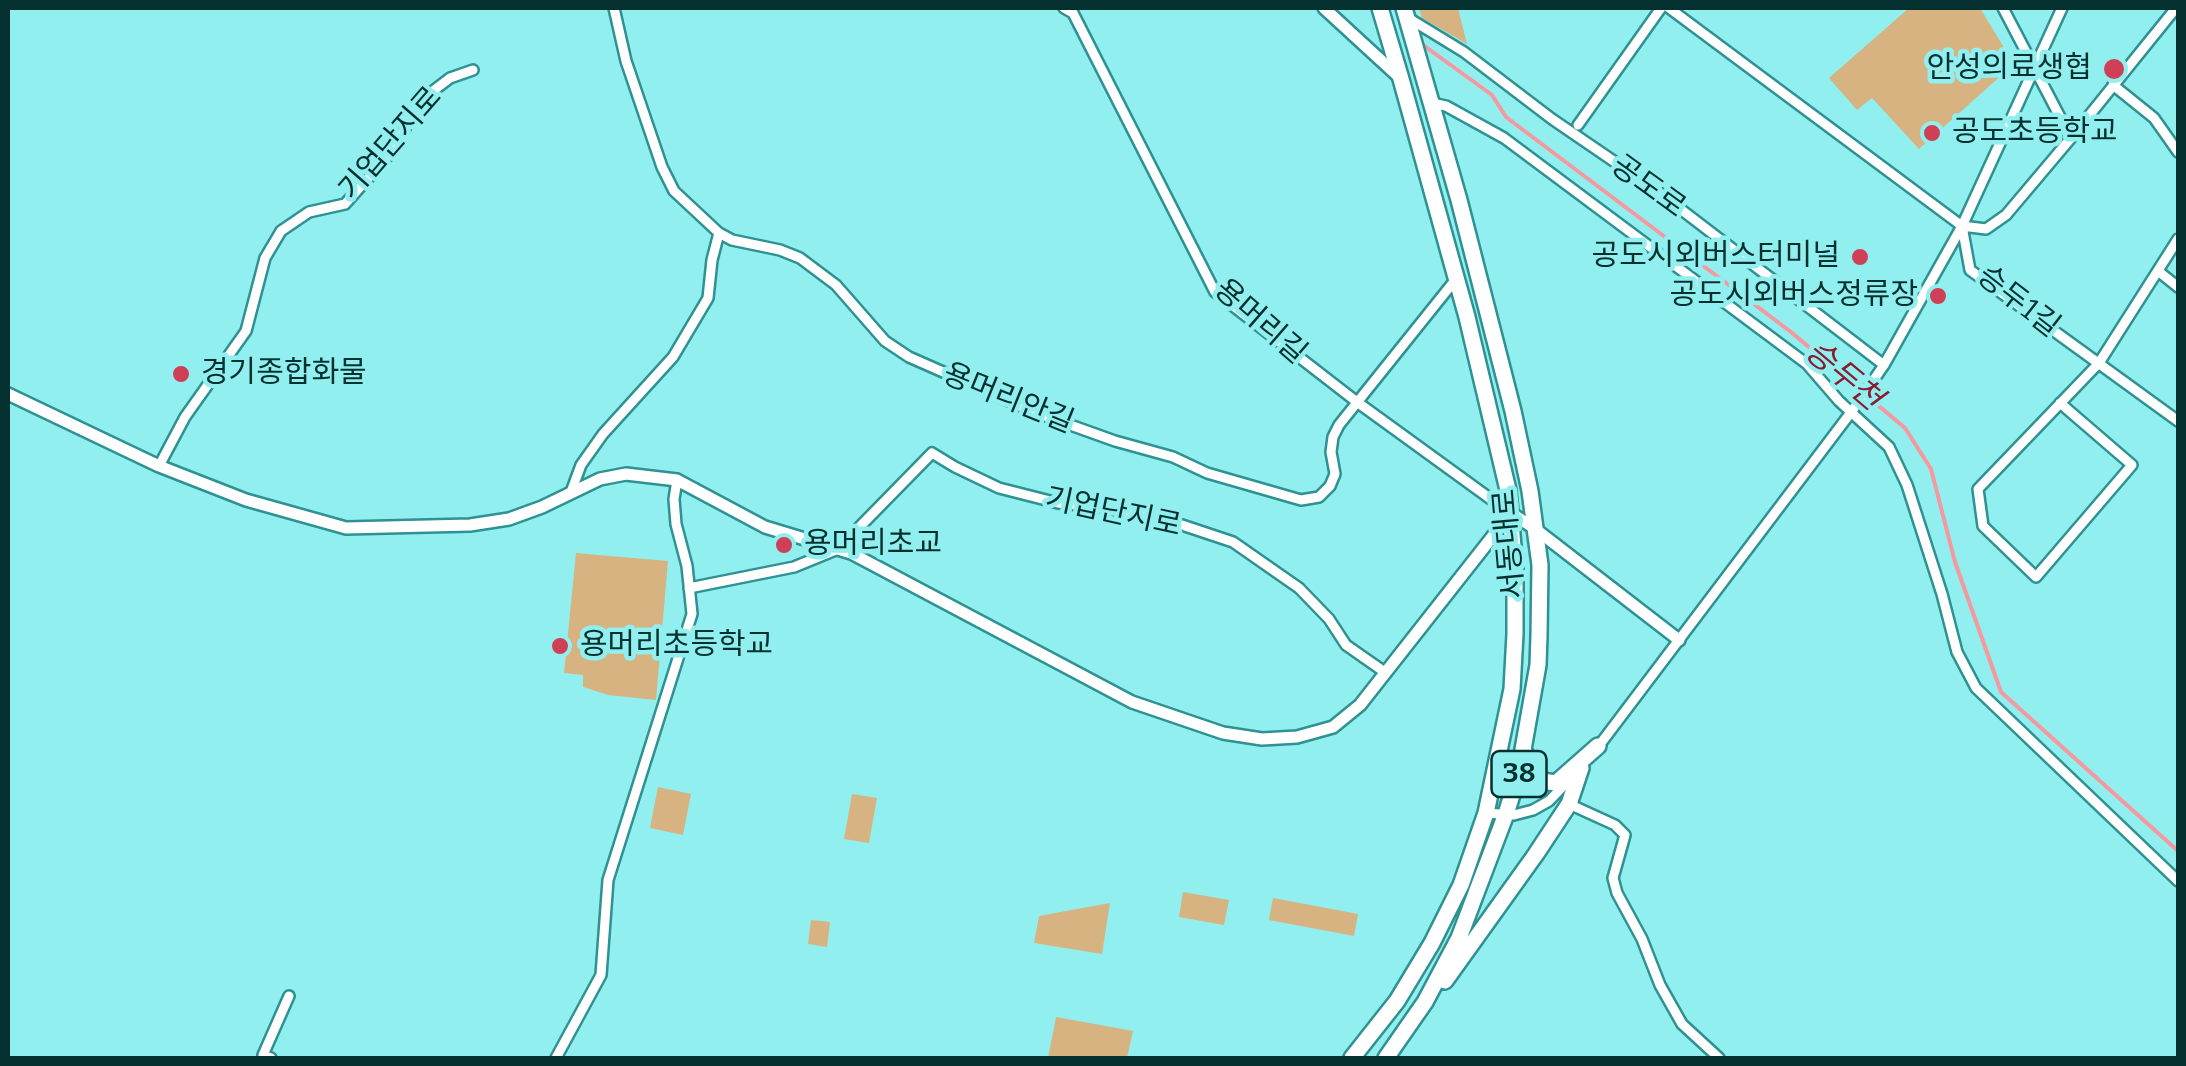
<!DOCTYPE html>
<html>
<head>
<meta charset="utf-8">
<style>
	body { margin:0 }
	#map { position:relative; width:2186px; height:1066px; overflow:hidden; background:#92efef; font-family:Bitter,serif }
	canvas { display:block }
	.frame { position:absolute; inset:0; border:10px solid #053030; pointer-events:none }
</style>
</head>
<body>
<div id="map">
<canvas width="2186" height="1066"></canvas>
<div class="frame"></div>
</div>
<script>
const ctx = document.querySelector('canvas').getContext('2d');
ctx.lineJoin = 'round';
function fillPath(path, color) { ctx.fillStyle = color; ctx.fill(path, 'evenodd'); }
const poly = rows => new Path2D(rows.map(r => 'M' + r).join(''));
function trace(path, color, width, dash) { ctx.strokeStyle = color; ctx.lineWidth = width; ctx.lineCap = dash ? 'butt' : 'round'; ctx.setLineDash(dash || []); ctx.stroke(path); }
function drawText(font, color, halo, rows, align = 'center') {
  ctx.font = font + ' Bitter,"Noto Sans KR",serif'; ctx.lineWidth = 9; ctx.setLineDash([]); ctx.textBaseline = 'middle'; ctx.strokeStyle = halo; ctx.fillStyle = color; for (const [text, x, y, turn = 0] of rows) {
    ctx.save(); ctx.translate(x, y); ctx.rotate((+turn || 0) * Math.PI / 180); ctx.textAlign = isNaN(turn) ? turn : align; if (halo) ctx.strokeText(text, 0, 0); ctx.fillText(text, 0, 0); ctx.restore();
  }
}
const green = poly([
	[1419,8,1458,8,1467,44,1422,18],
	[1909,8,1980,8,2014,64,1919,149,1872,98,1857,110,1829,78],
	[576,553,668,561,656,700,608,695,583,687,583,675,564,673],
	[658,787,691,794,683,835,650,828],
	[852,794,877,798,869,843,844,839],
	[1183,892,1229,900,1224,925,1179,917],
	[1273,898,1358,914,1354,936,1269,920],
	[1110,903,1102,954,1034,943,1039,916],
	[811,920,830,922,827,947,808,944],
	[1056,1017,1133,1031,1127,1058,1048,1058]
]);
const stream = poly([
	[1419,42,1492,95,1506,117,1791,332,1905,428,1931,469,1955,562,2001,692,2178,851]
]);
const minor = poly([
	[614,8,626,61,662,167,674,191,719,233,732,240,780,250,800,258,836,285,885,341,909,357,1034,412,1115,441,1173,457,1207,473,1301,500,1319,497,1330,486,1335,474,1331,452,1333,437,1339,425,1456,279],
	[1064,8,1073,13,1215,292,1357,402,1510,513],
	[1669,8,1962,226,1986,229,2006,215,2071,138,2176,8],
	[2003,8,2071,138],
	[1410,19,1464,52,1552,119,1653,188,1884,365],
	[2113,85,2154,118,2178,152],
	[1432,103,1446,106,1504,138,1807,364,1839,401,1889,447,1907,485,1942,594,1957,652,1976,688,2178,881],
	[1578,125,1661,8],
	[1962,226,1970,270,2178,421],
	[2158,271,2178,287],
	[2060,403,2132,465,2036,577,1983,526,1978,489,2099,363,2178,239],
	[159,466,185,417,246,331,265,258,281,231,309,212,345,204,396,147,411,116,429,94,450,78,473,70],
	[571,492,581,465,603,434,673,357,708,298,712,260,719,233],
	[689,588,794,567,838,549,932,453,955,467,999,488,1058,503,1100,507,1173,522,1233,542,1299,588,1329,619,1346,645,1386,673],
	[1598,747,1852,411,1884,365,1962,226,2062,8],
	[1569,804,1615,825,1625,835,1613,878,1617,893,1642,939,1660,985,1682,1024,1719,1058],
	[1486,813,1514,815,1533,810,1549,801,1571,778],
	[271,1058,263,1055,289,996],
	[556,1058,601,975,608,880,692,614,687,566,676,524,674,499,677,480]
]);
const tertiary = poly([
	[1324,8,1398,76],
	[8,394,159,466,246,500,346,528,470,525,509,519,542,507,600,479,626,474,677,480,765,527,851,553,1132,702,1223,733,1262,739,1297,737,1333,727,1360,705,1511,513,1534,528,1679,640]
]);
const primary = poly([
	[1524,751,1533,773,1542,781,1556,783,1598,746],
	[1445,981,1536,854,1569,804,1581,768],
	[1352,1058,1397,1001,1432,943,1461,885,1486,813,1512,689,1515,634,1515,569,1508,490,1467,317,1401,79,1380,8],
	[1386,1058,1425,1002,1459,938,1506,814,1519,772,1538,665,1539,636,1540,565,1530,491,1513,411,1459,200,1404,8]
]);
const markers = [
	[2114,69,12,"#cf3f56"],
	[1932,133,10,"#cf3f56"],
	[1860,257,10,"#cf3f56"],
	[1938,296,10,"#cf3f56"],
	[181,374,10,"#cf3f56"],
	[784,545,10,"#cf3f56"],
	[560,646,10,"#cf3f56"]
];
const shields = [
	[1519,774,55]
];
const shieldNames = [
	["38",1519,774]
];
const poiNames = [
	["안성의료생협",2092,69,"right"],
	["공도초등학교",1952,133],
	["공도시외버스터미널",1840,257,"right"],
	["공도시외버스정류장",1918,296,"right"],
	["경기종합화물",201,374],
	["용머리초교",804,545],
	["용머리초등학교",580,646]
];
const streetNames = [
	["기업단지로",391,144,-49],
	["공도로",1648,187,36],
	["승두1길",2018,302,38],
	["용머리길",1260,322,41],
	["용머리안길",1008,399,22],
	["기업단지로",1113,513,12],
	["서동대로",1510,544,-95]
];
const waterNames = [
	["승두천",1843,376,40]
];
fillPath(green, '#d7b381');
trace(stream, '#f4999f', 4);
trace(minor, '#2e9192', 14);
trace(tertiary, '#2e9192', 16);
trace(primary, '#2e9192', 20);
trace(minor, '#fff', 9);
trace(tertiary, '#fff', 11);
trace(primary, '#fff', 15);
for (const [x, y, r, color] of markers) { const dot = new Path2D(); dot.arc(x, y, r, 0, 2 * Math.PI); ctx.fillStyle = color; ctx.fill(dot); trace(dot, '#92efef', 4); }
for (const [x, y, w] of shields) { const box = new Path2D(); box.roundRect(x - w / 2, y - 23, w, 46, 8); ctx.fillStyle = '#92efef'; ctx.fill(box); trace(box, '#053030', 2.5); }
drawText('bold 28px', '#053030', null, shieldNames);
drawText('30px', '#053030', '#92efef', poiNames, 'left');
drawText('30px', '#053030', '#92efef', streetNames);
drawText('italic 32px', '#861d31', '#92efef', waterNames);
</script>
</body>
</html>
